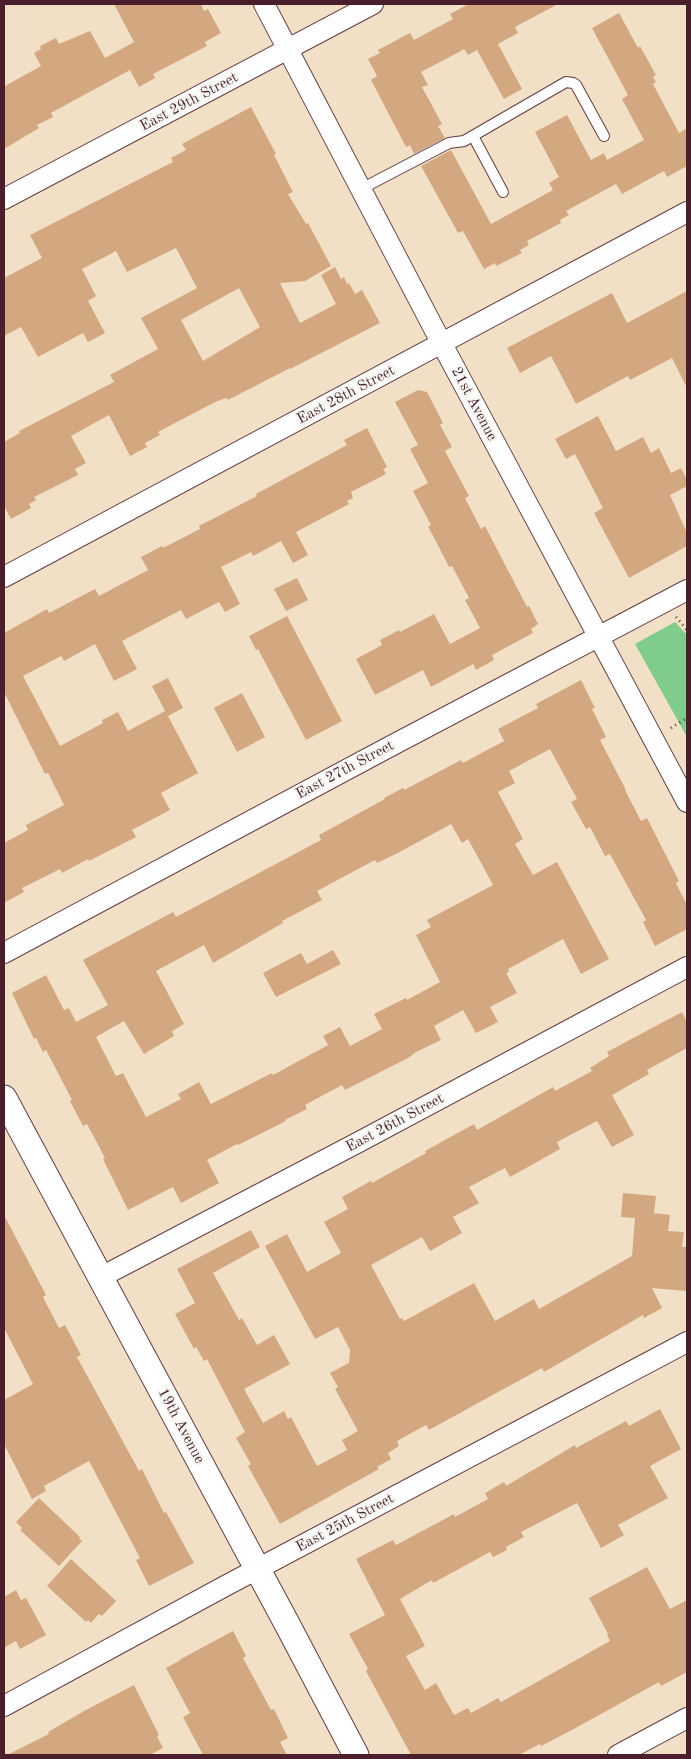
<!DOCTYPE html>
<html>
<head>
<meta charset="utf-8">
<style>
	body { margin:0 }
	#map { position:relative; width:691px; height:1759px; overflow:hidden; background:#f2e0c6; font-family:"Old Standard TT",serif }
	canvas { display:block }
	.frame { position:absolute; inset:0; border:5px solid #4a1f2b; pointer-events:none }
</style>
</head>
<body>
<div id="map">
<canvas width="691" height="1759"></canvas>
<div class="frame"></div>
</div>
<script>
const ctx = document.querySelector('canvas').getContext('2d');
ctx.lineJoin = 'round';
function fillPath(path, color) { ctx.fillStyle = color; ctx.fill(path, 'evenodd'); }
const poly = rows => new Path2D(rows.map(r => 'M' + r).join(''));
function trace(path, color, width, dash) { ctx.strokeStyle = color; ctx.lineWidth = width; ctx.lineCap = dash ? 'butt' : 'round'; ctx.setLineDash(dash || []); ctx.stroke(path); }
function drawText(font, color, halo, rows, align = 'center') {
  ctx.font = font + ' "Old Standard TT",serif'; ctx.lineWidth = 5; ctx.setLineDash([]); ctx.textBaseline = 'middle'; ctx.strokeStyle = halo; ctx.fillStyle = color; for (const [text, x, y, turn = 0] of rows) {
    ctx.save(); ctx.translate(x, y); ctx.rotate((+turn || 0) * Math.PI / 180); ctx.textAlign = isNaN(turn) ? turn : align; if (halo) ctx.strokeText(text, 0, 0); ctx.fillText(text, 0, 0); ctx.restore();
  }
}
const green = poly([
	[675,622,687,635,687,737,635,644]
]);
const building = poly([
	[114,4,201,4,204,11,208,9,221,33,205,42,207,46,153,74,155,78,139,87,130,70,51,113,53,117,37,125,39,128,4,149,5,86,41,66,34,53,41,49,40,46,56,38,59,44,90,31,105,58,134,42],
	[469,4,558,4,515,27,518,33,498,44,522,89,504,99,477,50,468,55,464,49,461,51,421,72,428,85,422,87,442,124,438,126,445,138,414,154,410,145,406,147,371,80,377,76,368,59,380,53,378,50,410,33,414,40,453,19,450,14],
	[619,13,638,48,640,46,656,75,653,77,656,82,653,84,679,133,687,128,687,166,667,177,664,171,622,194,616,184,566,211,569,215,560,220,561,223,527,241,529,245,520,250,522,253,496,266,495,263,484,269,463,231,458,233,421,166,451,150,491,224,553,190,549,183,559,177,535,132,567,115,591,160,604,153,607,160,644,140,622,99,628,95,592,28],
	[251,107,276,154,274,155,293,192,288,194,306,224,308,223,331,266,305,281,280,283,300,323,336,304,321,275,335,267,341,279,344,277,347,284,349,283,355,294,362,290,380,323,290,369,290,368,228,400,226,398,215,402,158,432,160,435,145,443,147,447,130,456,109,415,71,436,86,463,75,469,78,475,34,497,36,500,29,504,31,508,11,519,4,506,4,442,20,433,19,431,114,382,110,375,158,349,141,318,197,288,176,248,127,272,116,251,82,269,96,296,88,301,105,333,88,342,83,333,38,357,21,327,4,336,4,278,42,258,30,235,173,162,171,158,186,150,182,144],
	[239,288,260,327,203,361,181,320],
	[687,291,687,388,672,358,630,380,628,376,576,404,551,356,520,373,507,348,612,293,627,323],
	[418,390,427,392,443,423,440,425,452,447,445,451,469,496,465,498,481,529,485,526,527,607,529,606,538,624,531,629,533,633,492,655,494,660,476,670,473,664,431,687,423,670,375,695,356,659,382,645,380,640,399,630,400,632,434,614,450,644,480,628,465,600,469,598,452,566,449,567,428,526,431,525,413,491,428,483,410,449,418,445,395,402],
	[598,416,616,451,643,437,651,453,659,448,671,473,681,468,687,480,687,486,670,495,687,533,687,546,629,578,594,513,603,508,575,454,566,459,555,439],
	[367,428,387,467,383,469,386,474,351,492,353,498,347,501,349,504,296,532,308,555,293,563,281,541,253,556,251,552,221,567,240,604,225,612,219,602,186,619,181,610,122,641,137,669,114,681,95,644,64,661,61,656,23,676,60,746,103,723,102,720,118,712,128,731,165,711,152,686,168,678,183,708,168,716,167,714,198,773,161,793,170,810,132,830,136,837,89,861,88,859,62,873,60,869,22,888,24,892,4,903,4,843,28,830,26,825,64,805,48,773,45,774,4,692,4,633,47,609,49,613,95,589,99,596,148,570,141,557,162,546,163,548,200,529,199,526,257,496,256,494,347,445,344,440],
	[297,578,308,600,286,611,274,589],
	[287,616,342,721,306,740,258,649,256,650,249,636],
	[581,680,595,708,592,709,606,737,600,740,626,790,625,790,641,821,647,818,679,881,676,883,687,905,687,929,655,946,643,922,646,920,610,854,605,856,590,827,586,829,571,802,577,799,550,749,509,771,515,783,498,792,523,839,515,844,533,875,557,862,609,959,581,974,563,939,508,969,509,972,506,973,517,993,490,1007,498,1022,476,1033,463,1010,434,1026,441,1040,416,1052,408,1058,345,1090,342,1085,305,1105,307,1109,285,1120,286,1121,238,1145,237,1144,207,1160,219,1183,181,1203,173,1187,128,1210,103,1159,105,1158,87,1124,83,1126,70,1101,72,1100,46,1050,43,1052,36,1038,34,1039,12,993,46,975,64,1010,69,1008,76,1022,108,1005,83,960,173,912,176,917,321,840,319,835,385,799,384,798,403,788,404,790,461,760,463,763,504,741,498,729,538,708,536,704],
	[451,824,462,843,468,839,493,885,427,920,431,927,416,935,440,982,407,1000,406,998,374,1014,382,1029,350,1046,340,1027,323,1036,328,1045,273,1075,272,1073,211,1104,199,1082,178,1094,181,1099,146,1117,123,1073,116,1076,96,1037,124,1021,144,1054,174,1036,172,1031,184,1024,156,971,204,945,213,963,283,923,282,921,322,900,317,891,375,860,377,863,396,854],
	[242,693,265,737,237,752,214,708],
	[333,950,341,964,276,997,263,973,301,953,307,964],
	[682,1012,687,1022,687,1048,647,1070,649,1074,612,1095,634,1135,612,1147,597,1121,557,1142,560,1149,510,1177,505,1168,469,1187,479,1203,453,1217,462,1233,430,1251,422,1237,371,1265,400,1319,402,1318,404,1321,474,1283,495,1321,534,1299,539,1309,632,1256,635,1218,621,1217,623,1193,656,1196,654,1213,670,1215,668,1231,684,1232,682,1247,687,1247,686,1291,652,1288,662,1308,644,1318,643,1315,544,1372,542,1368,429,1430,426,1425,397,1441,399,1446,388,1453,391,1459,377,1467,379,1469,280,1524,248,1466,251,1464,236,1438,245,1432,207,1359,204,1361,196,1347,194,1349,175,1314,195,1303,177,1269,251,1230,260,1247,213,1273,239,1320,242,1318,257,1345,274,1335,290,1364,244,1389,263,1423,284,1411,288,1419,291,1417,317,1466,347,1450,342,1440,358,1431,335,1389,338,1387,330,1373,349,1363,350,1350,338,1327,315,1339,265,1246,287,1234,307,1272,341,1253,324,1222,348,1209,342,1197,371,1181,372,1183,426,1153,425,1151,474,1124,477,1130,553,1087,555,1091,592,1071,590,1068,609,1056,607,1052],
	[4,1215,46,1295,43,1297,59,1328,65,1325,81,1355,77,1357,139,1471,142,1469,164,1513,166,1512,194,1563,149,1586,136,1560,140,1558,89,1461,44,1486,46,1491,32,1499,4,1444,4,1400,33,1384,4,1328],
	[660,1409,681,1449,650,1466,668,1498,618,1525,624,1535,601,1548,577,1503,521,1532,524,1537,506,1547,507,1550,493,1557,490,1552,433,1583,432,1580,400,1599,425,1646,406,1656,425,1690,436,1683,454,1715,468,1708,471,1713,498,1698,501,1702,610,1641,607,1635,608,1634,589,1598,647,1567,670,1609,687,1600,687,1672,661,1686,659,1682,570,1731,541,1746,540,1744,519,1755,411,1755,366,1671,368,1669,349,1634,385,1615,356,1559,393,1540,396,1545,454,1514,455,1517,488,1499,485,1493,504,1482,506,1486,575,1445,576,1448,626,1421,629,1426],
	[39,1498,80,1537,79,1538,82,1541,59,1566,20,1530,22,1528,16,1522],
	[71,1559,116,1601,102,1616,99,1614,91,1623,88,1620,86,1622,47,1586],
	[16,1590,21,1600,26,1598,46,1635,20,1649,16,1641,4,1648,4,1597],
	[233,1631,246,1656,243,1658,271,1710,274,1709,288,1738,280,1742,287,1755,203,1755,183,1717,190,1713,166,1668,179,1661,180,1662,179,1660],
	[134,1685,159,1735,157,1736,163,1748,150,1755,7,1755,49,1734,48,1732,84,1711]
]);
const path = poly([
	[676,617,687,630],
	[671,728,687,718]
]);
const service = poly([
	[473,136,503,192],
	[361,189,449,143,464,141,566,82,573,83,576,85,604,136]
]);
const minor = poly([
	[264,4,442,344,687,802],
	[4,199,373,4],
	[4,577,687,212],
	[4,953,389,747,687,590],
	[101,1277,357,1143,687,967],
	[4,1706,227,1585,687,1342],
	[618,1755,687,1718]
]);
const tertiary = poly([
	[4,1098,286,1622,356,1755]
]);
const streetNames = [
	["East 29th Street",189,102,-28],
	["East 28th Street",346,395,-28],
	["21st Avenue",474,404,62],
	["East 27th Street",345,770,-28],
	["East 26th Street",395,1123,-28],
	["19th Avenue",181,1426,62],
	["East 25th Street",345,1523,-28]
];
fillPath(green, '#7fcc8b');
fillPath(building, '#d3a880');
trace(service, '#633c42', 12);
trace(minor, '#633c42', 22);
trace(tertiary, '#633c42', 27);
trace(path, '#633c42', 3, [1, 4]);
trace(service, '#fff', 10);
trace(minor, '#fff', 20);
trace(tertiary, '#fff', 25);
drawText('15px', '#4a1f2b', '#f6f6f2', streetNames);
</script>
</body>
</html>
